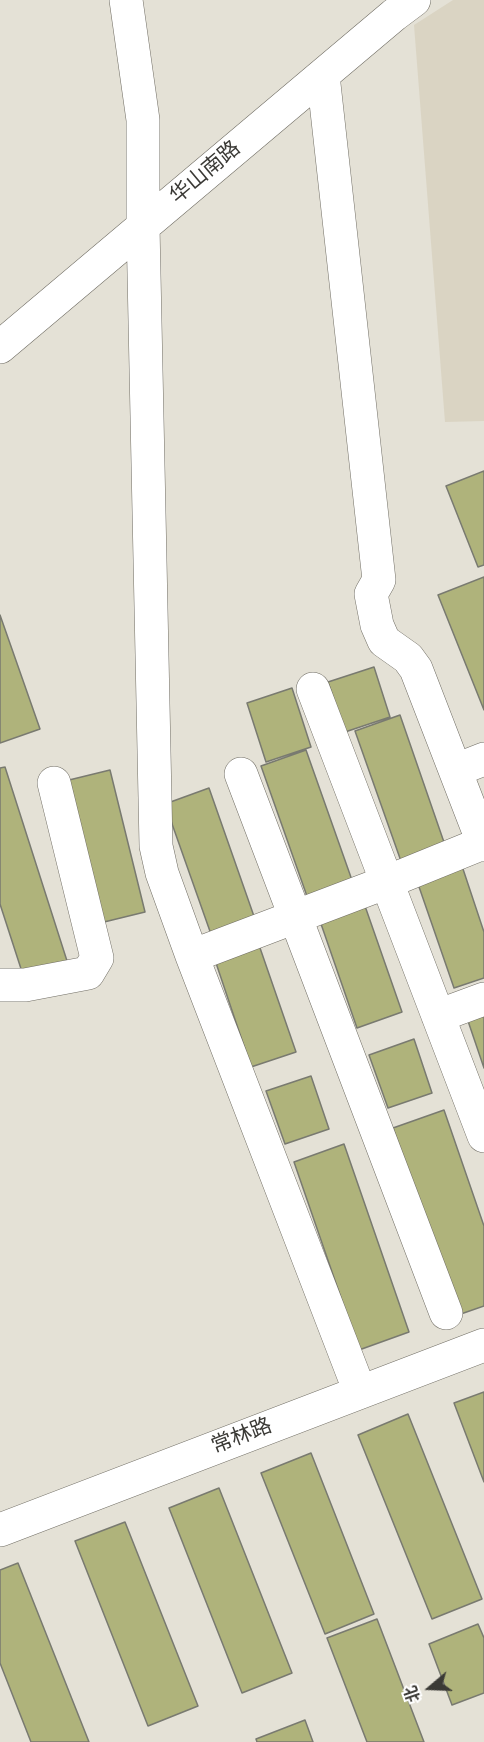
<!DOCTYPE html>
<html>
<head>
<meta charset="utf-8">
<style>
	body { margin:0 }
	#map { position:relative; width:484px; height:1742px; overflow:hidden; background:#e4e1d6; font-family:"Nunito Sans","Noto Sans SC",sans-serif }
	canvas { display:block }
	.north { position:absolute; left:400px; top:1658px; width:60px; height:60px; -webkit-text-stroke:4px #fff; paint-order:stroke; rotate:251deg; font-size:16px; font-weight:700; line-height:24px; text-align:center; color:#3b3a36 }
	.north::after { content:''; display:block; margin:auto; width:21px; height:27px; background:#3b3a36; clip-path:polygon(50% 0,100% 100%,50% 72%,0 100%) }
</style>
</head>
<body>
<div id="map">
<canvas width="484" height="1742"></canvas>
<div class="north">北</div>
</div>
<script>
const ctx = document.querySelector('canvas').getContext('2d');
ctx.lineJoin = 'round';
function fillPath(path, color) { ctx.fillStyle = color; ctx.fill(path, 'evenodd'); }
const poly = rows => new Path2D(rows.map(r => 'M' + r).join(''));
function trace(path, color, width, dash) { ctx.strokeStyle = color; ctx.lineWidth = width; ctx.lineCap = dash ? 'butt' : 'round'; ctx.setLineDash(dash || []); ctx.stroke(path); }
function drawText(font, color, halo, rows, align = 'center') {
  ctx.font = font + ' "Nunito Sans","Noto Sans SC",sans-serif'; ctx.lineWidth = 5; ctx.setLineDash([]); ctx.textBaseline = 'middle'; ctx.strokeStyle = halo; ctx.fillStyle = color; for (const [text, x, y, turn = 0] of rows) {
    ctx.save(); ctx.translate(x, y); ctx.rotate((+turn || 0) * Math.PI / 180); ctx.textAlign = isNaN(turn) ? turn : align; if (halo) ctx.strokeText(text, 0, 0); ctx.fillText(text, 0, 0); ctx.restore();
  }
}
const built = poly([
	[453,0,484,0,484,421,445,422,414,25]
]);
const building = poly([
	[484,471,484,565,478,567,446,486,484,471],
	[484,577,484,710,438,595,484,577],
	[0,615,40,729,0,743,0,615],
	[374,667,390,717,345,732,328,682,374,667],
	[292,688,311,747,266,762,247,703,292,688],
	[400,715,446,848,402,864,355,731,400,715],
	[306,750,353,883,308,899,261,766,306,750],
	[5,767,68,964,24,978,0,904,0,768,5,767],
	[110,770,145,912,100,923,65,781,110,770],
	[209,788,256,922,212,937,165,804,209,788],
	[462,866,484,932,484,978,454,988,417,881,462,866],
	[365,906,402,1012,357,1028,320,921,365,906],
	[259,945,296,1052,251,1067,215,960,259,945],
	[484,1016,484,1068,468,1021,484,1016],
	[414,1039,432,1093,388,1108,369,1055,414,1039],
	[311,1076,329,1129,285,1144,266,1091,311,1076],
	[444,1110,484,1226,484,1306,458,1315,393,1128,444,1110],
	[344,1144,409,1332,359,1350,294,1162,344,1144],
	[484,1392,484,1482,454,1403,484,1392],
	[408,1414,482,1599,432,1619,358,1435,408,1414],
	[311,1453,374,1614,325,1634,261,1473,311,1453],
	[219,1488,292,1673,242,1693,169,1508,219,1488],
	[125,1522,198,1706,148,1726,75,1541,125,1522],
	[18,1563,89,1742,31,1742,0,1663,0,1570,18,1563],
	[377,1619,424,1742,367,1742,327,1638,377,1619],
	[478,1624,484,1638,484,1693,452,1705,429,1644,478,1624],
	[305,1720,313,1742,257,1742,256,1739,305,1720]
]);
const minor = poly([
	[126,0,143,120,143,226,156,846,162,873,192,956,360,1392],
	[323,75,379,580,371,594,377,625,384,641,408,658,416,669,484,845],
	[0,347,394,15,414,0],
	[313,689,484,1136],
	[456,770,484,759],
	[241,774,446,1313],
	[192,956,387,882,483,843],
	[0,985,25,985,88,973,97,958,54,783],
	[438,1016,484,999],
	[0,1530,484,1345]
]);
const streetNames = [
	["华山南路",206,173,-40],
	["常林路",242,1437,-21]
];
fillPath(built, '#dad4c3');
fillPath(building, '#afb37b');
trace(building, '#797a70', 1.5);
trace(minor, '#716e65', 34);
trace(minor, '#fff', 33);
drawText('21px', '#3b3a36', '#fff', streetNames);
</script>
</body>
</html>
